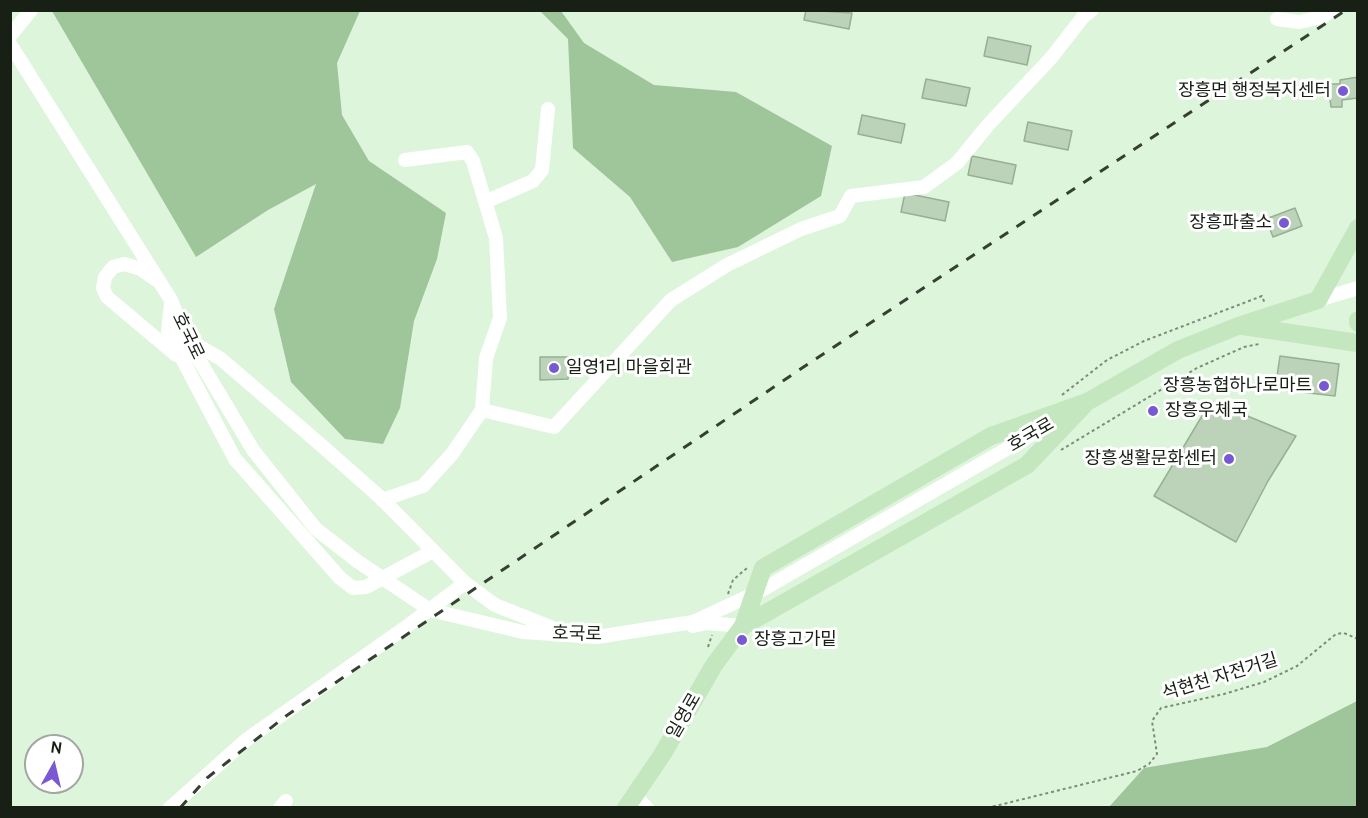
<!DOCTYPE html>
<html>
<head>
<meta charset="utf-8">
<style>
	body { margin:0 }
	#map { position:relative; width:1368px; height:818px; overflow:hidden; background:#ddf5da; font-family:Cabin,sans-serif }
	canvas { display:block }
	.frame { position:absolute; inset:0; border:12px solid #182016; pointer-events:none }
	.north { position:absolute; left:24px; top:734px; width:60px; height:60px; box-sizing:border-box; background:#fff; border:2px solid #a3a6a2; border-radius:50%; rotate:8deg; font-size:16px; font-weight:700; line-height:24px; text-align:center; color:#182016 }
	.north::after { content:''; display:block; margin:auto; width:21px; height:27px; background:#7959d3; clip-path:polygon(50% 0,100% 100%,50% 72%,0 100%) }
</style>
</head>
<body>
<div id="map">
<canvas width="1368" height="818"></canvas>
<div class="frame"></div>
<div class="north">N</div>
</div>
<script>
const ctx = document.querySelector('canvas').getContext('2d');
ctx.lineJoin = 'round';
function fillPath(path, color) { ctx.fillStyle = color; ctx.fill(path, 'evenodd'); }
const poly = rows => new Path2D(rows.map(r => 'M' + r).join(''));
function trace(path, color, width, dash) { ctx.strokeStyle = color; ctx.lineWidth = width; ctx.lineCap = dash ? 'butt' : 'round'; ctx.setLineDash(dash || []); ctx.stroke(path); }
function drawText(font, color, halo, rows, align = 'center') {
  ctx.font = font + ' Cabin,"Noto Sans KR",sans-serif'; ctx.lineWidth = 6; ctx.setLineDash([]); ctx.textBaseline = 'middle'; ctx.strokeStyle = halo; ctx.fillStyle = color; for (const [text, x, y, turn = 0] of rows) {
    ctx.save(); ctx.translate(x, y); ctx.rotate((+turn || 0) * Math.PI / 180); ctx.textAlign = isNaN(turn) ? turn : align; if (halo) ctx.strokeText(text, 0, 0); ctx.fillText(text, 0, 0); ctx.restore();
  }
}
const forest = poly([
	[52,11,360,11,337,63,342,115,369,161,446,213,437,259,414,321,400,408,383,444,345,439,291,382,274,309,316,184,268,210,196,257],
	[540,11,561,11,584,43,654,85,736,92,832,146,821,196,738,247,672,262,630,197,573,148,568,39],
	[1357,701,1357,807,1109,807,1144,768,1267,747]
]);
const building = poly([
	[806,10,852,13,849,29,804,20,806,10],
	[988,37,1031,46,1027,65,984,56,988,37],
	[1358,77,1358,98,1342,100,1342,107,1331,107,1328,84,1340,84,1340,80,1358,77],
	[926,79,970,88,966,106,922,98,926,79],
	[862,115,905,124,901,143,858,134,862,115],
	[1028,122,1072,131,1068,150,1024,141,1028,122],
	[972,156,1016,165,1012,184,968,175,972,156],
	[905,193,949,202,945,221,901,212,905,193],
	[1295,208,1302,226,1273,237,1266,219,1295,208],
	[1280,356,1339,364,1335,396,1275,389,1280,356],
	[540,357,569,357,568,379,540,380,540,357],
	[1211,401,1296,436,1268,481,1236,542,1154,496,1211,401]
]);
const path = poly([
	[1062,395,1107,360,1144,341,1262,296,1265,304],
	[1061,450,1197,368,1244,347,1259,344],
	[728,594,733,580,747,568],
	[708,647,712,635],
	[987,808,1137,771,1149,764,1157,754,1152,721,1161,708,1224,694,1264,682,1297,666,1336,634,1344,633,1358,639]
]);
const minor = poly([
	[1277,19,1299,22,1322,17,1332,10],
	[10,36,31,10],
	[10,44,171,300,186,338,253,450,316,529,357,561,430,610,523,632,597,637,693,622,762,590,1062,417],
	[405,160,467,152,473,161,496,238,500,318,486,358,482,410,554,427,671,300,727,265,801,229,840,216,851,196,924,187,957,163,988,125,1051,58,1083,17,1092,10],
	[485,202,533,181,542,170,548,109],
	[155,279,141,269,124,264,113,267,105,277,103,288,107,297,176,355],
	[1318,300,1358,288],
	[171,304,168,332,235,459,340,578,353,588,366,587,433,551],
	[382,500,423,486,452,454,482,410],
	[465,583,495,605,558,630],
	[693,626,707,623,743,626],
	[634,795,647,808],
	[170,808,246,740,406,627,465,583,381,498,321,445,221,359,187,339],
	[280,808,286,801]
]);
const major = poly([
	[1358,320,1358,323],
	[1243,326,1358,343],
	[743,626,1027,465,1084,405],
	[626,808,662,755,714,665,743,626,763,568,991,436,1087,402,1178,350,1238,326,1318,300,1358,228]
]);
const rail = poly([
	[180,808,207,778,286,716,808,364,1346,10]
]);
const markers = [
	[1343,91,6,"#7959d3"],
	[1284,223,6,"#7959d3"],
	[554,368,6,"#7959d3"],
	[1324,386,6,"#7959d3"],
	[1153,411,6,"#7959d3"],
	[1229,459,6,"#7959d3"],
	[742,640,6,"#7959d3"]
];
const poiNames = [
	["장흥면 행정복지센터",1331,91],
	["장흥파출소",1272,223],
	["일영1리 마을회관",566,368,"left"],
	["장흥농협하나로마트",1312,386],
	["장흥우체국",1165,411,"left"],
	["장흥생활문화센터",1217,459],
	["장흥고가밑",754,640,"left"]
];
const streetNames = [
	["호국로",188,336,64],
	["호국로",1031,435,-30],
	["호국로",577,634,1],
	["석현천 자전거길",1220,677,-17],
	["일영로",684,716,-60]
];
fillPath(forest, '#9fc59a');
fillPath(building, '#bcd3b9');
trace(building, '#98ae95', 1.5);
trace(path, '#7c8c79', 2, [3, 3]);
trace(minor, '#fff', 14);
trace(major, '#c4e7bf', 18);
trace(rail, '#353f32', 3, [10, 10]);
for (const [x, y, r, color] of markers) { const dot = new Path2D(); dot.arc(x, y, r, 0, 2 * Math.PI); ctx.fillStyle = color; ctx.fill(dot); trace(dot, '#fff', 2); }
drawText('18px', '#182016', '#fff', poiNames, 'right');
drawText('18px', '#182016', '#fff', streetNames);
</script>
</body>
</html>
